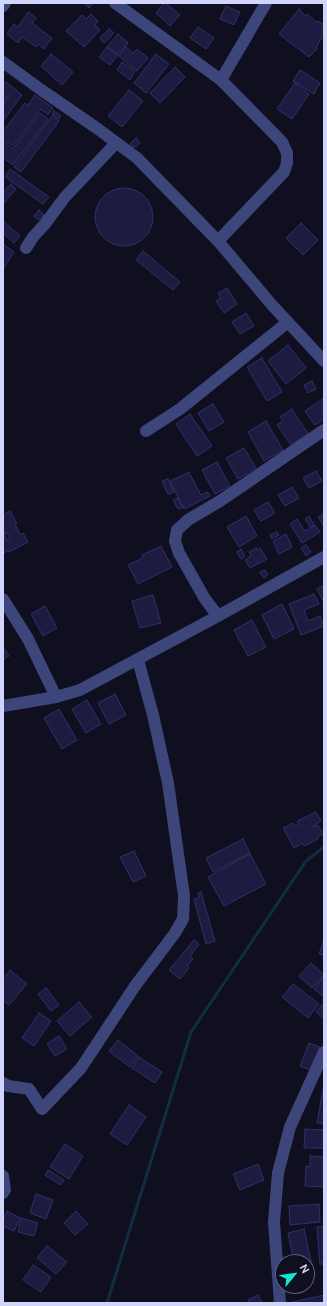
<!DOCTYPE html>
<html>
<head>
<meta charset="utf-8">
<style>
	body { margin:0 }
	#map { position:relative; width:327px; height:1306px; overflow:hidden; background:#0f0f20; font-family:Ubuntu,sans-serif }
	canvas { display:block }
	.frame { position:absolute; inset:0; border:4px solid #d1d4fb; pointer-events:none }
	.north { position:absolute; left:275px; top:1254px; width:40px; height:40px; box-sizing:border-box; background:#0f0f20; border:1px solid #5d5e78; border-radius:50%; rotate:61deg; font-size:11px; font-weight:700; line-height:16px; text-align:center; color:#d1d4fb }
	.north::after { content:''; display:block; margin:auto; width:14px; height:18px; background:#12e7d5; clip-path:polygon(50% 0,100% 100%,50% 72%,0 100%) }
</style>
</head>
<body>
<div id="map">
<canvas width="327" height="1306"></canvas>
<div class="frame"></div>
<div class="north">N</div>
</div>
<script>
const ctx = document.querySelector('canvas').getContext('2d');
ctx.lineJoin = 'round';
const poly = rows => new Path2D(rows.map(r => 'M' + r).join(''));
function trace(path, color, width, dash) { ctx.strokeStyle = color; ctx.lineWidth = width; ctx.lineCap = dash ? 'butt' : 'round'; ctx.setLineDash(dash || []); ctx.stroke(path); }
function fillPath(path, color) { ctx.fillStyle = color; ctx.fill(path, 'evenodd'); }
const stream = poly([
	[107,1303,191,1032,306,861,324,847]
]);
const building = poly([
	[84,3,93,3,89,8,84,3],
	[164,3,166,3,180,15,170,26,156,13,164,3],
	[226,6,240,12,234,25,220,19,226,6],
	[299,9,305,16,307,14,316,22,318,21,324,25,324,38,322,37,316,48,317,49,309,57,279,34,299,9],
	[28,12,36,18,32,23,52,38,44,49,38,44,36,47,22,37,18,43,7,34,14,24,18,27,28,12],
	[91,14,98,21,95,25,100,30,84,47,66,31,82,15,86,19,91,14],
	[198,27,214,38,206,49,190,38,198,27],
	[109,29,114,33,104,43,100,38,109,29],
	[118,34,128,43,118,55,107,47,118,34],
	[107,47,118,55,110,65,99,57,107,47],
	[126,47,133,53,137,49,148,58,137,71,119,56,126,47],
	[51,54,73,72,62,85,41,66,51,54],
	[156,54,169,64,146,93,134,83,156,54],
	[122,62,135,71,130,80,117,70,122,62],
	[175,67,185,77,160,103,150,93,175,67],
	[300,70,320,83,314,94,293,81,300,70],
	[6,82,22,95,3,121,3,105,9,96,8,95,3,102,3,85,6,82],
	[295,83,309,94,292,119,277,109,295,83],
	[129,90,143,101,122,127,108,116,129,90],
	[35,95,53,108,48,115,41,109,13,146,8,142,7,144,13,149,40,113,48,119,13,165,3,158,3,131,25,103,28,105,35,95],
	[54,111,61,116,59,119,52,114,54,111],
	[52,116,59,121,21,172,14,167,52,116],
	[136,138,140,143,134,148,130,144,136,138],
	[10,169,49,197,43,204,5,177,10,169],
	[11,184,16,189,3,204,3,192,11,184],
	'95 217a29 29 0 1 1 58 0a29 29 0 1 1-58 0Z',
	[39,210,44,215,39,220,34,216,39,210],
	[3,221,20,236,14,243,3,233,3,221],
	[301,223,318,240,303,255,286,238,301,223],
	[3,244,14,252,3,269,3,244],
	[143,251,180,282,173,290,136,260,143,251],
	[227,288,237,304,224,313,216,301,221,298,218,293,227,288],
	[246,313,254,326,240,334,232,322,246,313],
	[288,345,306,368,286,384,268,361,288,345],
	[262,358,282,392,267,401,247,367,262,358],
	[312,381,316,389,308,393,304,385,312,381],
	[324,398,324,419,315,425,305,411,324,398],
	[213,404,224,422,209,431,198,413,213,404],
	[292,409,308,434,291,445,277,425,283,421,280,417,292,409],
	[190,414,212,446,197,456,176,424,190,414],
	[266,421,283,450,264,461,248,432,266,421],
	[244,448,256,468,238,479,226,458,244,448],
	[217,462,230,486,215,494,202,470,217,462],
	[316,471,322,481,309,488,303,478,316,471],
	[189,472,201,495,208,492,210,496,184,509,170,481,189,472],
	[168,479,174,492,168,494,162,481,168,479],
	[292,487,299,498,285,506,278,495,292,487],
	[178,498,183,507,178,509,173,500,178,498],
	[268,502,275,513,261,521,254,510,268,502],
	[10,511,17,524,15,524,20,535,23,533,28,542,9,552,8,551,3,553,3,535,4,534,7,540,10,538,7,533,5,534,3,529,3,515,10,511],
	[324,514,324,526,318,517,324,514],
	[246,516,257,536,239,547,227,527,246,516],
	[309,516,314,525,310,527,305,519,309,516],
	[297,519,305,531,315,525,320,532,302,543,290,524,297,519],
	[277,532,279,535,272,539,270,535,277,532],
	[286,534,292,547,279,554,273,541,286,534],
	[306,545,311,552,306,556,301,548,306,545],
	[161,546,172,567,138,584,128,565,143,558,142,555,161,546],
	[256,548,257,550,260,548,267,559,250,568,245,560,251,556,249,552,256,548],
	[241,549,245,556,241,559,237,552,241,549],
	[265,570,268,575,264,578,260,572,265,570],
	[324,585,324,603,317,589,324,585],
	[314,594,319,604,304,610,308,621,320,616,324,626,301,635,289,604,314,594],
	[153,595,161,623,140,628,132,601,153,595],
	[282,604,294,629,274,639,262,615,282,604],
	[45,606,57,628,43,636,31,614,45,606],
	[252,620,266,647,248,656,234,630,252,620],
	[3,647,9,656,3,660,3,647],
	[115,694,126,715,109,724,98,703,115,694],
	[87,700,101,724,86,733,72,709,87,700],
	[59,709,77,740,62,749,44,718,59,709],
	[316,812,321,821,313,826,314,827,318,825,323,834,317,837,318,839,304,846,303,843,294,848,283,828,293,823,295,826,299,825,297,821,316,812],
	[243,839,250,853,213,872,206,858,243,839],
	[134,851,146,876,133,882,120,857,134,851],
	[250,854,266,884,224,906,208,877,250,854],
	[201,892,215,941,206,944,194,899,199,898,198,893,201,892],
	[194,940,199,944,190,956,193,959,187,966,189,968,180,979,169,970,194,940],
	[324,940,324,955,319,954,324,940],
	[311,963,324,975,312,988,299,976,311,963],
	[10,970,27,984,9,1005,3,1000,3,979,10,970],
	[324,976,324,997,314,989,324,976],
	[293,984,319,1004,308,1018,282,997,293,984],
	[46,988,59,1005,51,1011,38,994,46,988],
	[79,1002,92,1017,70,1036,57,1021,79,1002],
	[322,1005,324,1007,324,1019,316,1012,322,1005],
	[39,1013,51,1021,34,1046,22,1038,39,1013],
	[59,1036,67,1049,55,1056,47,1044,59,1036],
	[118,1040,138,1056,130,1067,109,1051,118,1040],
	[309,1043,320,1047,311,1070,300,1066,309,1043],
	[139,1057,162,1072,155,1083,132,1068,139,1057],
	[324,1084,324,1124,317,1123,324,1084],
	[129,1105,146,1117,127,1145,110,1134,129,1105],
	[305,1129,324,1130,324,1148,304,1148,305,1129],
	[65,1144,83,1156,69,1179,50,1167,65,1144],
	[310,1156,324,1157,324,1187,305,1186,306,1166,310,1167,310,1156],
	[258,1164,264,1180,240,1190,233,1174,258,1164],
	[48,1170,64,1180,61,1185,45,1175,48,1170],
	[36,1194,53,1200,46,1219,30,1213,36,1194],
	[319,1204,320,1222,290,1225,289,1206,319,1204],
	[7,1211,20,1218,14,1231,3,1226,3,1220,7,1211],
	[76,1211,88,1224,75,1235,64,1223,76,1211],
	[21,1218,38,1223,34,1236,18,1232,21,1218],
	[317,1227,324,1227,324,1264,320,1264,317,1227],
	[304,1229,313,1270,307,1272,307,1262,294,1262,288,1233,304,1229],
	[47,1246,67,1262,56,1274,37,1258,47,1246],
	[33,1265,51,1277,41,1292,23,1280,33,1265],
	[258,1295,262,1303,249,1303,248,1300,258,1295],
	[324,1295,324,1303,292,1303,292,1302,324,1295]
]);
const minor = poly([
	[115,3,221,80,282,142,287,153,287,163,284,172,218,241],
	[3,6,5,3],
	[3,62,40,89,98,129,137,158,218,241,272,305,324,361],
	[221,80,266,3],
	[26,248,33,237,45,224,65,197,116,143],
	[146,431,180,409,288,322],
	[3,599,28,639,56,697],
	[218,616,205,599,179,553,175,541,177,530,188,520,220,501,324,430],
	[3,706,56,697,80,690,218,616,324,557],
	[3,1083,8,1086,29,1089,42,1109,81,1068,135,986,175,933,183,919,184,896,168,783,153,715,138,660],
	[3,1176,5,1190,3,1193],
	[280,1303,274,1222,278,1173,290,1127,324,1052]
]);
trace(stream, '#112d42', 3);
fillPath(building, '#1d1c40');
trace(building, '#31306a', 1);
trace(minor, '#3d467b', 12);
</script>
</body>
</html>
